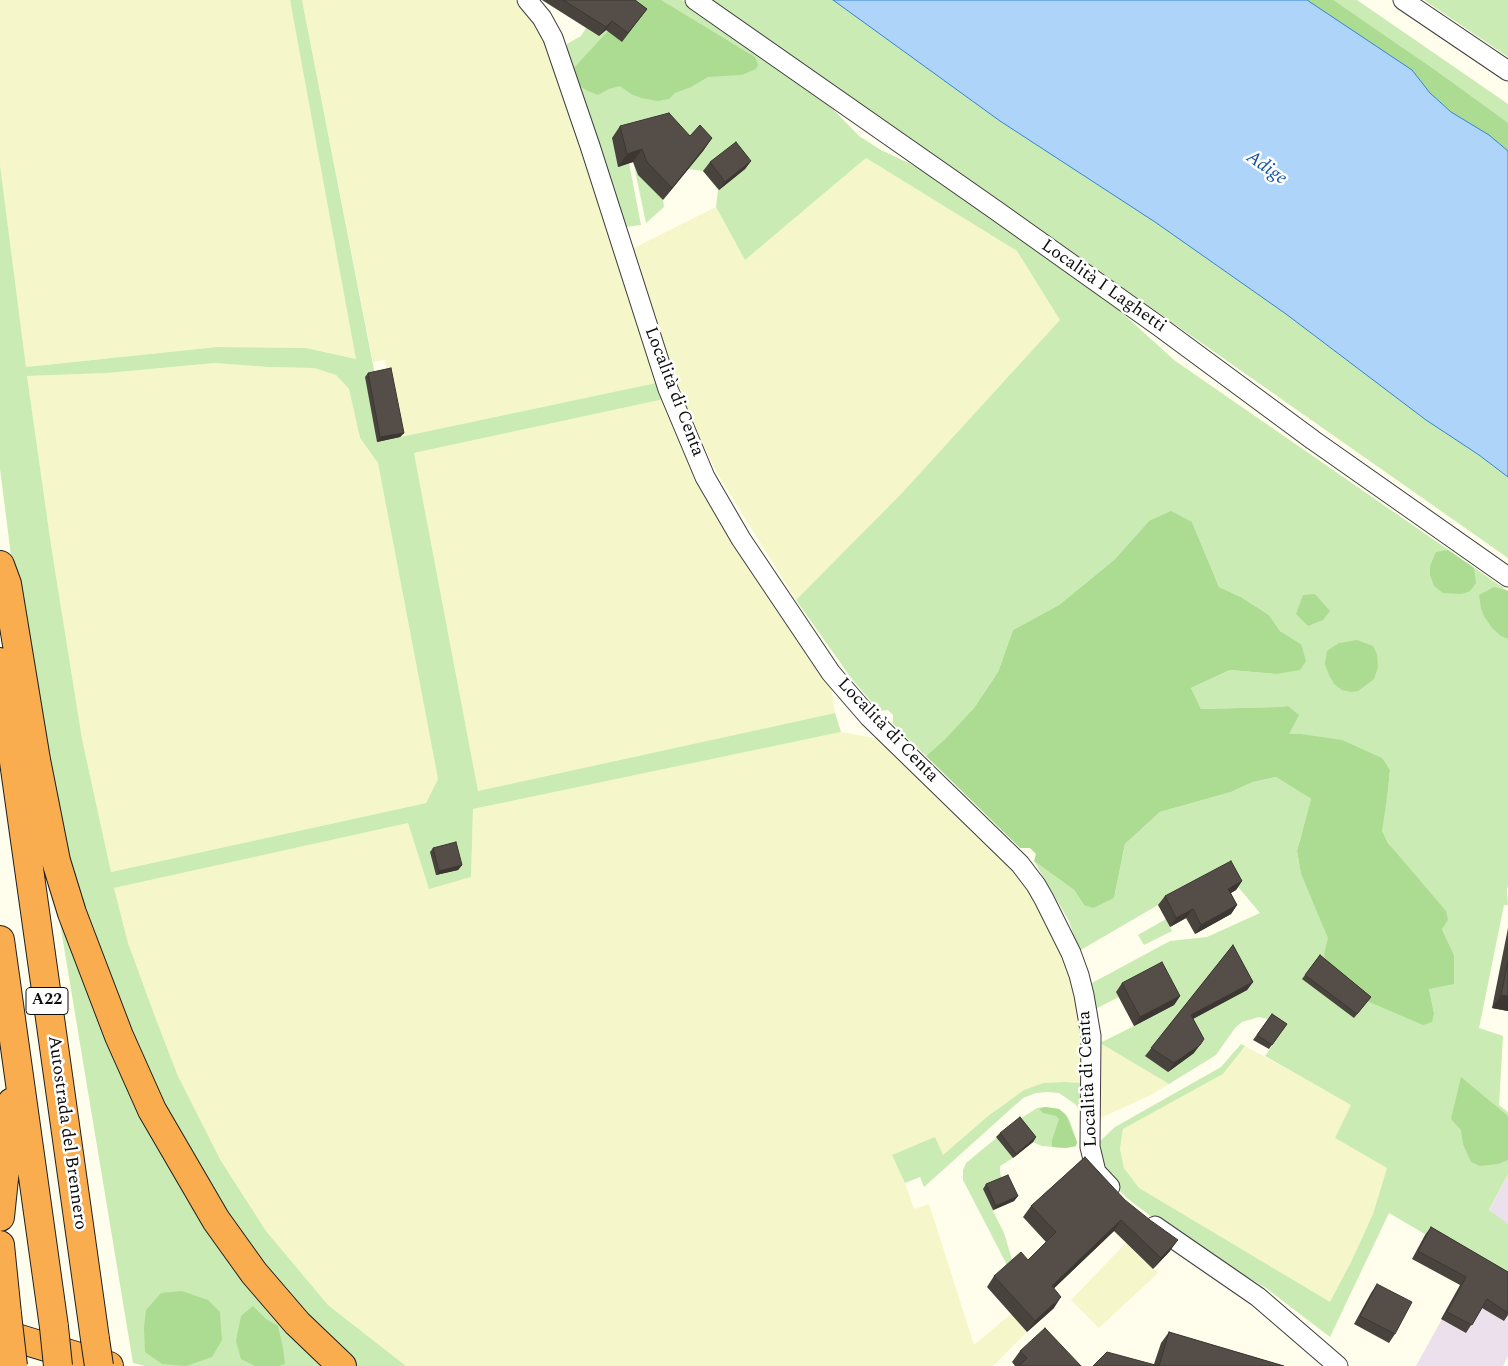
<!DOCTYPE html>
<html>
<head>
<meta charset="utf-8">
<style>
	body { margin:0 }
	canvas { display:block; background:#fffdeb }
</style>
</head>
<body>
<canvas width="1508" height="1366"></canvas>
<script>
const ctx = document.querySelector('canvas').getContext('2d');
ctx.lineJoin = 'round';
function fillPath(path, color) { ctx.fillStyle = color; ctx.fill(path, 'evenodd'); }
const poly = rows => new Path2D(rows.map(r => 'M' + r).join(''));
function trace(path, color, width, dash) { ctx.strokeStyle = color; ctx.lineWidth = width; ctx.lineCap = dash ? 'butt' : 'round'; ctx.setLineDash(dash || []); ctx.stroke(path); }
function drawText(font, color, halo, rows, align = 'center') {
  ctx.font = font + ' Spectral,serif'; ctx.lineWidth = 5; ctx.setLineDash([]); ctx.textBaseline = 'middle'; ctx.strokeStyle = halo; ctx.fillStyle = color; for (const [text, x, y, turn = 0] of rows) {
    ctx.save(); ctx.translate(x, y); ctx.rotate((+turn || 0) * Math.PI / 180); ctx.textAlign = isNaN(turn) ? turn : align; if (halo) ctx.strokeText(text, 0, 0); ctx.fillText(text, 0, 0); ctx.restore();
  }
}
const industrial = poly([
	[1508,1174,1508,1356,1503,1366,1416,1366,1473,1263,1474,1240]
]);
const farmland = poly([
	[0,0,290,0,357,359,306,348,217,347,26,367,0,165],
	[302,0,515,0,532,16,557,65,583,158,656,383,400,437,385,360,373,362],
	[866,158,1017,251,1061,321,902,493,796,600,717,473,688,412,659,333,634,248,716,207,745,260],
	[215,363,268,367,314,368,336,375,349,389,360,438,378,463,438,779,426,803,111,872,82,739,51,545,27,376,107,373],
	[664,399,745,561,807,656,831,686,835,713,478,791,414,453],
	[841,732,880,739,998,853,1027,886,1064,962,1077,991,1080,1010,1082,1083,1064,1082,1043,1083,1024,1090,988,1116,943,1155,905,1183,914,1209,929,1204,974,1345,1011,1314,1027,1332,993,1366,406,1366,328,1305,266,1231,221,1161,178,1076,157,1022,128,943,114,888,408,823,429,888,471,877,473,809],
	[1100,1043,1169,1084,1151,1095,1100,1118],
	[1245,1046,1352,1105,1335,1138,1387,1168,1373,1214,1351,1262,1330,1303,1138,1188,1124,1168,1120,1149,1123,1129,1223,1074],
	[1126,1243,1158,1273,1099,1328,1071,1300]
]);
const green = poly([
	[290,0,302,0,375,375,377,442,656,383,664,399,414,453,478,791,835,713,841,732,473,809,471,877,429,889,408,823,114,888,128,943,157,1022,178,1076,221,1161,266,1231,328,1305,406,1366,353,1366,307,1326,173,1142,78,909,20,626,0,469,0,165,26,367,217,347,306,348,356,359],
	[215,363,268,367,314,368,336,375,349,389,360,438,378,463,438,779,426,803,111,872,82,739,51,545,27,376,107,373],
	[603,0,682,0,823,99,859,136,881,150,932,174,1108,300,1174,360,1508,591,1508,885,1507,890,1508,905,1504,905,1479,1028,1503,1036,1499,1105,1508,1112,1508,1174,1489,1210,1508,1224,1508,1283,1389,1213,1330,1337,1266,1288,1200,1249,1161,1224,1128,1199,1113,1184,1105,1171,1099,1142,1115,1127,1221,1067,1241,1044,1245,1046,1223,1074,1123,1129,1120,1149,1124,1168,1139,1188,1330,1302,1351,1262,1373,1214,1387,1168,1335,1138,1351,1105,1265,1056,1284,1029,1268,1019,1259,1017,1242,1022,1235,1028,1216,1055,1169,1084,1100,1043,1134,1026,1119,997,1093,1010,1088,984,1092,983,1170,941,1207,937,1260,913,1224,870,1158,905,1079,951,1069,921,1034,861,1074,890,1084,905,1114,898,1125,844,1160,812,1231,792,1253,782,1276,777,1311,799,1297,851,1301,874,1329,938,1324,954,1434,1013,1429,989,1454,955,1442,929,1381,831,1388,791,1390,770,1301,734,1288,734,1288,706,1278,707,1201,709,1191,688,1230,670,1276,674,1301,644,1280,631,1269,615,1241,597,1219,587,1192,522,1149,521,1114,560,1059,605,1013,630,998,672,974,708,944,740,926,756,893,724,893,715,888,710,879,711,851,678,796,600,902,493,1060,320,1017,251,866,158,745,260,716,207,718,190,703,171,688,169,694,162,660,126,629,163,641,225,625,227,567,53,567,44,581,36],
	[706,0,833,0,1000,121,1155,222,1286,314,1426,420,1479,455,1508,477,1508,558,1126,290],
	[1307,0,1357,0,1508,104,1508,151,1412,70],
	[1424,0,1508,0,1508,57],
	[633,161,638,175,663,200,664,207,646,223],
	[1166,919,1172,931,1144,945,1138,935],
	[60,923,117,1055,327,1366,145,1366,133,1363],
	[1064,1082,1082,1083,1081,1112,1075,1104,1059,1093,1047,1092,1036,1093,1023,1098,924,1187,920,1177,905,1183,892,1155,935,1137,943,1155,988,1116,1024,1090,1043,1083],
	[1045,1107,1059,1109,1065,1114,1069,1119,1077,1142,1076,1146,1066,1148,1042,1146,1033,1142,1013,1158,1000,1166,1000,1172,1002,1180,1005,1179,1014,1201,993,1211,1004,1233,1013,1263,1008,1267,963,1180,963,1170,966,1163,1017,1121,1037,1108]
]);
const forest = poly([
	[631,0,661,0,755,57,758,65,756,69,742,75,708,77,691,87,675,93,669,99,658,101,641,98,631,94,620,86,609,89,598,95,588,91,578,85,572,70,608,31],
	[1307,0,1333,0,1435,70,1508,123,1508,151,1489,135,1451,112,1430,93,1412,70],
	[1171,511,1192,522,1219,587,1241,597,1269,615,1280,631,1301,644,1306,661,1300,670,1276,674,1230,670,1191,688,1201,709,1278,707,1288,706,1299,715,1289,734,1301,734,1342,740,1382,758,1390,770,1388,791,1382,831,1388,843,1446,911,1448,920,1442,929,1454,955,1454,984,1429,989,1434,1013,1432,1022,1423,1025,1367,1001,1327,968,1324,954,1328,938,1301,874,1297,851,1311,799,1276,777,1253,782,1231,792,1160,812,1125,844,1114,898,1093,908,1084,905,1074,890,1034,861,1036,854,1030,848,1020,848,926,756,944,740,974,708,998,672,1013,630,1059,605,1114,560,1149,521],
	[1448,550,1474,568,1476,583,1470,591,1465,593,1460,594,1443,593,1434,586,1430,575,1430,566,1436,552],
	[1494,587,1508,591,1508,639,1501,636,1492,628,1484,616,1481,608,1479,595],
	[1315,594,1330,611,1323,620,1308,626,1296,614,1303,595],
	[1357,640,1373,646,1377,654,1378,667,1374,679,1358,691,1352,692,1342,690,1334,684,1329,675,1325,664,1327,651,1339,643],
	[1461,1077,1508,1116,1508,1160,1498,1164,1480,1166,1471,1162,1463,1144,1461,1130,1451,1119],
	[1045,1107,1059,1109,1066,1115,1077,1142,1076,1146,1066,1148,1052,1147,1052,1140,1059,1119,1056,1116,1043,1113,1039,1109],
	[182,1291,208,1300,220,1312,222,1340,212,1357,186,1366,162,1364,145,1352,144,1328,146,1310,161,1293],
	[253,1306,266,1319,278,1326,283,1348,285,1364,279,1366,255,1366,241,1359,236,1341,241,1316]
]);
const water = poly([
	[833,0,1307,0,1412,70,1430,93,1451,112,1489,135,1508,151,1508,477,1479,455,1426,420,1286,314,1155,222,1000,121,833,0]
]);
const street = poly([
	[527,0,542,18,553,38,590,146,668,389,705,477,741,539,831,673,869,717,1020,864,1036,885,1044,899,1071,953,1079,975,1084,995,1091,1036,1090,1147,1096,1172,1110,1187],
	[695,0,997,211,1160,327,1313,440,1508,577],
	[1403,0,1508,71],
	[1155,1226,1258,1297,1338,1366]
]);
const highway = poly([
	[0,565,7,584,36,760,56,861,72,913,119,1036,152,1110,216,1220,254,1273,297,1323,342,1366],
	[0,662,95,1339],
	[0,940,54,1327],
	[0,1217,12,1102],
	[0,1245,7,1314],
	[0,1333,109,1366]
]);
const highwayBridge = poly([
	[7,1314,13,1366],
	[54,1327,58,1366],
	[95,1339,99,1366]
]);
const wall = poly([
	[542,0,635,0,647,9,622,42,606,30,599,36],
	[620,126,690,136,712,138,703,151,663,200,638,175,633,162,618,167,612,138],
	[751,161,745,169,719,190,703,171,710,162],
	[368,373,404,433,400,437,377,442,365,377],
	[433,848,462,865,458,870,436,875,430,852],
	[1242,881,1236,890,1231,893,1237,905,1231,914,1195,934,1186,918,1170,927,1158,905,1165,896],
	[1508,928,1508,1011,1492,1008],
	[1233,945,1253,982,1247,990,1193,1019,1194,1053,1168,1072,1145,1056],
	[1320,955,1371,997,1354,1018,1302,979],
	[1122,983,1180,996,1174,1005,1134,1026,1116,992],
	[1272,1014,1287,1024,1269,1049,1253,1040],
	[1000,1133,1036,1137,1033,1142,1013,1158,996,1137],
	[1085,1157,1170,1251,1153,1269,1114,1231,1054,1288,1054,1308,1027,1332,987,1287,994,1276,1028,1260,1046,1242,1023,1217,1031,1206],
	[986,1184,1018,1196,1014,1201,993,1210,983,1189],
	[1431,1227,1508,1272,1508,1315,1504,1321,1482,1308,1466,1333,1441,1319,1460,1285,1412,1259,1425,1235],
	[1377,1284,1395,1334,1389,1343,1354,1324,1371,1293],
	[1169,1332,1284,1366,1093,1366,1154,1364,1161,1343],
	[1020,1351,1081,1366,1015,1366,1012,1362]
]);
const shadedWall = poly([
	[612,21,606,30,599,36,606,27],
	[712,138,703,151,663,200,672,188],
	[642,149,633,162,618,167,627,154],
	[751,161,745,169,719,190,725,182],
	[404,433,400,437,377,442,380,437],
	[462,865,458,870,436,875,439,871],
	[1242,881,1236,890,1222,898,1228,889],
	[1237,905,1231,914,1195,934,1201,925],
	[1193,909,1186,918,1170,927,1176,918],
	[1253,982,1247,990,1185,1023,1191,1015],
	[1501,995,1508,996,1508,1011,1492,1008],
	[1180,996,1174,1005,1134,1026,1140,1017],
	[1200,1045,1194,1053,1168,1072,1174,1063],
	[1036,1137,1033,1142,1013,1158,1016,1154],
	[1018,1196,1014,1201,993,1210,996,1206],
	[1121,1220,1114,1231,1044,1298,1052,1286],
	[1178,1240,1170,1251,1153,1269,1161,1258],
	[1061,1297,1054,1308,1027,1332,1035,1321]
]);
const building = poly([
	[563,0,635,0,647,9,628,33,612,21,606,27,563,0],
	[669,113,690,136,700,125,712,138,672,188,647,162,642,149,627,154,620,126,669,113],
	[736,142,751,161,725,182,710,162,736,142],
	[391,368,404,433,380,437,368,373,391,368],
	[456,842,462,865,439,871,433,848,456,842],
	[1231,861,1242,881,1228,889,1237,905,1201,925,1193,909,1176,918,1165,896,1231,861],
	[1233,945,1253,982,1191,1015,1204,1039,1200,1045,1174,1063,1151,1048,1233,945],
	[1320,955,1371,997,1357,1014,1305,975,1320,955],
	[1508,961,1508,996,1501,995,1508,961],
	[1162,962,1180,996,1140,1017,1122,983,1162,962],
	[1272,1014,1287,1024,1272,1045,1257,1035,1272,1014],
	[1020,1117,1036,1137,1016,1154,1000,1133,1020,1117],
	[1085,1157,1125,1200,1150,1220,1178,1240,1161,1258,1121,1220,1052,1286,1061,1297,1035,1321,994,1276,1021,1252,1028,1260,1056,1232,1031,1206,1085,1157],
	[1008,1175,1018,1196,996,1206,986,1184,1008,1175],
	[1431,1227,1508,1272,1508,1313,1487,1299,1472,1325,1447,1312,1466,1277,1418,1251,1431,1227],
	[1377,1284,1412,1302,1395,1334,1360,1316,1377,1284],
	[1045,1328,1081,1366,1019,1366,1027,1358,1020,1351,1045,1328],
	[1169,1332,1284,1366,1093,1366,1107,1352,1159,1366,1169,1332]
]);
const shields = [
	[47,1001,42]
];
const shieldNames = [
	["A22",47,1001]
];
const streetNames = [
	["Località I Laghetti",1103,287,35],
	["Località di Centa",673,392,69],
	["Località di Centa",887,731,46],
	["Località di Centa",1089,1079,-93],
	["Autostrada del Brennero",66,1133,82]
];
const waterNames = [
	["Adige",1266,169,35]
];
fillPath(industrial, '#ebe0ec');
fillPath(farmland, '#f5f6ca');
fillPath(green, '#cbebb4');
fillPath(forest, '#acdc92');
fillPath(water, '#aed5f9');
trace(water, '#3283d3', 1);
trace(street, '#3f3f3f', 21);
trace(highway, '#1d1d1d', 30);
trace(street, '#fff', 19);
trace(highway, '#faad4e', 28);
trace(highwayBridge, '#1d1d1d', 30, []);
trace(highwayBridge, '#faad4e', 28);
fillPath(wall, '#49433e');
fillPath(shadedWall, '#3c3732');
fillPath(building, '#554e48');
trace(building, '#3c3732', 1);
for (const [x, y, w] of shields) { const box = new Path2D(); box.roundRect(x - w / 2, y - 13.5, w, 27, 4); ctx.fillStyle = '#fff'; ctx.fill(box); trace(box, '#0c0c0c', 1); }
drawText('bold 16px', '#0c0c0c', null, shieldNames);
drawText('18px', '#0c0c0c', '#fff', streetNames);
drawText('italic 19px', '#1155a2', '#fff', waterNames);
</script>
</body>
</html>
